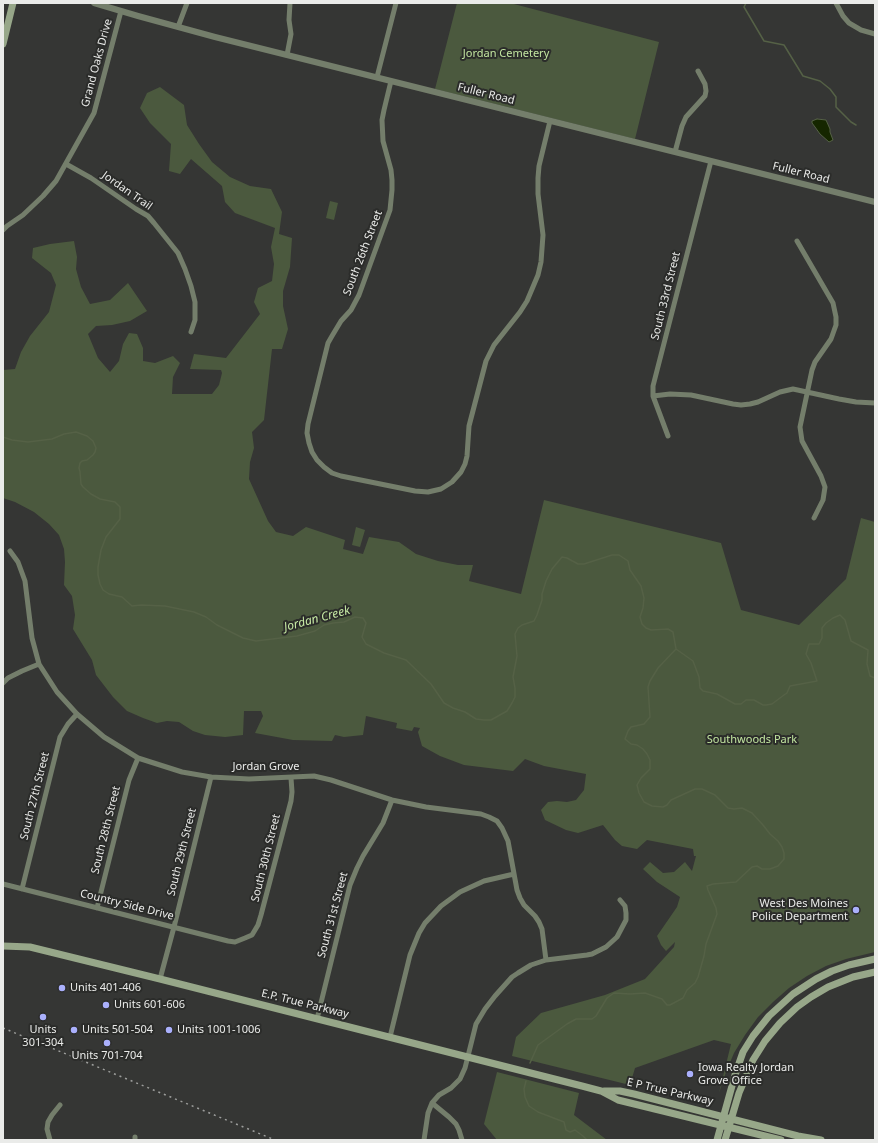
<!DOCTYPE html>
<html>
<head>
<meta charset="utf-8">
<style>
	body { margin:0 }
	#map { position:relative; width:878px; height:1143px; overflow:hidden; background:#353634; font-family:"Noto Sans",sans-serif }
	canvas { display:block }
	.frame { position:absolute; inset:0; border:4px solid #eaebe9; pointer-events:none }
</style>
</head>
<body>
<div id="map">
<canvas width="878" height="1143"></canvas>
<div class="frame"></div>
</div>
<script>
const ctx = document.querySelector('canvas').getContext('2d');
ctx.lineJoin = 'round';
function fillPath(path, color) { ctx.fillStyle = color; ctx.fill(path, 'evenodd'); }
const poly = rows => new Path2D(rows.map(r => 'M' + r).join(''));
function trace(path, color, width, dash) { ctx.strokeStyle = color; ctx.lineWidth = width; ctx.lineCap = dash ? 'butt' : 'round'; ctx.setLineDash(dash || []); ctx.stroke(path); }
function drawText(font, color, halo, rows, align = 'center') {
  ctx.font = font + ' "Noto Sans",sans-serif'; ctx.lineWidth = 4; ctx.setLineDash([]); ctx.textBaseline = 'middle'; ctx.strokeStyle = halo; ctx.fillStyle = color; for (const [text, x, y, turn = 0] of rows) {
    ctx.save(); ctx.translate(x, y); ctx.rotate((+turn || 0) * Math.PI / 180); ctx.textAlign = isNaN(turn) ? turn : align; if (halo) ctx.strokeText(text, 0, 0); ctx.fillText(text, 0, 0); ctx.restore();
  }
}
const green = poly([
	[457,3,510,3,659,42,635,139,435,89],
	[160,87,184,105,187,125,199,144,212,162,230,177,250,186,271,189,282,212,279,234,292,238,290,267,283,291,283,306,288,329,282,349,272,349,264,420,252,432,254,448,250,462,249,479,268,521,276,532,293,536,306,527,345,540,343,549,363,554,369,537,399,542,416,554,438,561,458,565,473,565,469,581,521,594,544,500,721,543,741,610,799,625,846,579,861,518,875,522,875,952,846,959,826,966,807,976,789,988,773,1002,758,1017,745,1035,734,1053,726,1072,719,1093,731,1044,714,1040,635,1068,630,1085,512,1056,516,1037,541,1013,605,995,645,979,674,947,675,942,666,951,661,945,657,936,677,907,680,897,657,882,643,869,650,862,663,873,674,872,685,862,692,871,696,856,694,856,693,849,647,840,637,849,622,846,615,840,603,825,578,833,566,830,545,820,541,810,548,802,557,801,567,802,576,800,584,790,586,774,544,766,525,759,513,771,464,765,440,756,422,746,418,732,420,728,414,727,412,731,396,728,397,723,366,716,363,735,344,737,335,735,332,741,293,740,255,733,263,716,261,711,244,711,243,735,225,737,205,735,193,731,179,722,167,721,157,723,143,718,127,711,113,697,96,675,92,660,73,629,75,615,72,596,64,585,65,562,64,549,59,535,49,524,34,512,15,502,3,498,3,370,15,369,21,352,30,336,49,312,56,285,51,273,32,258,33,248,50,244,74,241,77,257,76,269,81,287,90,304,110,300,128,283,147,311,130,321,112,325,96,326,88,334,98,358,110,372,119,361,123,344,129,333,137,334,143,348,143,361,155,363,173,356,180,363,173,377,172,394,212,394,219,385,222,373,221,370,190,369,194,354,226,358,260,314,254,302,258,288,272,281,274,264,271,247,275,228,235,213,225,202,222,186,191,159,180,174,169,171,171,144,150,123,140,108,147,93],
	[330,201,338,203,334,220,326,218],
	[356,527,365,530,360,547,352,545],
	[497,1072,579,1093,574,1115,607,1140,497,1140,484,1124]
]);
const water = poly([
	[817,119,826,120,830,129,830,132,833,140,829,142,820,134,815,127,812,123,812,121,817,119]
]);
const stream = poly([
	[746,3,744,7,764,41,784,45,803,76,820,81,830,89,836,97,836,107,851,122,856,125],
	[3,437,12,440,28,442,52,439,64,434,76,432,87,436,93,441,96,448,95,452,93,455,87,460,82,461,80,463,79,468,80,472,81,484,83,487,91,494,100,499,115,502,120,507,120,519,106,537,101,550,98,567,98,575,100,584,103,590,109,594,122,597,132,606,141,605,165,606,194,612,206,617,217,625,243,638,256,641,297,636,315,631,324,625,333,623,344,622,355,617,363,618,366,623,362,637,366,644,384,653,406,660,431,684,444,703,453,708,465,712,476,719,484,720,491,720,507,711,512,703,515,697,515,688,513,677,517,656,515,634,518,628,522,625,534,621,537,615,542,600,542,594,546,581,552,569,562,557,567,558,578,564,584,564,612,555,619,555,628,561,630,570,641,586,644,598,643,608,640,617,642,624,646,628,651,630,668,629,673,632,676,649],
	[676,649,693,661,699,677,700,688,703,691,717,694,735,704,741,704,746,700,754,700,763,705,766,705,772,704,784,695,787,693,790,686,817,681,811,663,806,654,809,644,819,644,822,638,822,628,826,623,833,618,840,615,845,620,851,641,868,650,867,664,870,676,875,678],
	[530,1063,538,1045,567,1024,576,1019,592,1019,596,1016,607,998,614,993,630,994,645,993,662,999,667,1005,670,1005,683,998,687,990,695,983,698,977,704,956,706,944,717,914,716,908,708,890,707,886,713,884,736,882,752,867,757,866,762,869,770,869,778,866,784,859,784,853,782,847,778,841,770,834,763,825,752,813,742,808,734,809,728,808,715,795,702,789,695,789,671,800,667,805,663,807,652,806,644,802,639,793,637,785,641,778,650,769,650,760,647,754,643,749,637,745,631,744,625,739,628,731,631,727,644,724,650,717,648,687,650,681,658,668,676,649],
	[526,1081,524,1089,525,1097,529,1106,538,1112,564,1122,566,1130,570,1132,575,1130,583,1136,587,1140]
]);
const minor = poly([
	[836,3,843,16,849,23,861,30,875,34],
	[178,27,187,3],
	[287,55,291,34,289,20,290,3],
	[377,77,396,3],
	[391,81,384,110,382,120,383,141,391,170,392,180,392,190,390,210,359,295,351,310,341,321,332,336,328,343,308,424,307,433,309,443,312,452,317,460,324,467,332,473,341,476,415,491,428,492,441,489,452,482,461,472,465,464,467,456,469,426,486,361,494,345,520,312,527,301,538,275,541,262,543,235,538,194,538,178,539,166,550,121],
	[675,152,682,126,686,117,705,96,706,91,705,84,698,71],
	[66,164,91,178,136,209,148,216,154,223,178,253,185,269,191,286,195,302,195,320,191,332],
	[3,230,7,226,23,215,43,196,56,181,94,113,121,11],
	[797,241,833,303,836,317,836,325,831,339,815,362,812,370,800,427,802,441,821,476,825,487,823,500,814,518],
	[653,396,670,394,691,395,733,404,741,405,750,404,758,402,780,392,793,389,839,399,856,402,875,403],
	[668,436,653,396,653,386,711,161],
	[10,551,18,562,25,581,32,638,39,664,57,692,77,714,104,737,138,758,182,772,211,777,249,779,314,776,331,780,392,800,426,807,481,814,489,817,497,821,502,828,508,841,517,890,520,898,524,905,535,916,539,922,542,929,546,960],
	[3,683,8,678,22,671,39,664],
	[3,884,228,941,235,942,245,938,252,935,258,925,261,915,291,801,292,792,291,778],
	[22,889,60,737,68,724,77,714],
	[97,908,129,780,138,758],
	[160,979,174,927,211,777],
	[317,1019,350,885,357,868,363,856,383,823,392,800],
	[390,1037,410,955,419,933,425,923,441,906,460,892,484,881,514,874],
	[432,1103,449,1117,456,1124,459,1130,462,1140],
	[50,1140,47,1129,48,1122,52,1115,60,1105],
	[135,1140,135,1137],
	[424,1140,428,1113,432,1103,439,1095,451,1088,460,1079,465,1068,476,1024,485,1009,495,996,512,977,518,973,531,965,546,960,587,955,592,954,606,947,617,937,626,920,626,913,625,906,620,900]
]);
const tertiary = poly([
	[94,3,138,16,215,37,875,202]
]);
const secondary = poly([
	[3,44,13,3],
	[3,946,30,947,160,979,582,1086,601,1091,618,1100,781,1140],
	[604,1091,620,1091,634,1094,798,1136,821,1140],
	[717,1140,735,1075,743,1052,753,1036,769,1016,793,994,816,979,832,971,849,965,875,959],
	[725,1140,739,1093,753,1060,765,1041,780,1023,797,1007,811,997,828,987,853,977,875,972]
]);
const rail = poly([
	[3,1028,275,1140]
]);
const markers = [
	[856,910,4,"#aab0fc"],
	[62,988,4,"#aab0fc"],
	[106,1005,4,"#aab0fc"],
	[43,1017,4,"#aab0fc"],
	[74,1030,4,"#aab0fc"],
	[169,1030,4,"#aab0fc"],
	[107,1043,4,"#aab0fc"],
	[690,1074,4,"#aab0fc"]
];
const parkNames = [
	["Jordan Cemetery",506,54],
	["Southwoods Park",752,740]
];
const streetNames = [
	["Grand Oaks Drive",97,63,-75],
	["Fuller Road",486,94,14],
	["Fuller Road",801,173,14],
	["Jordan Trail",127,191,35],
	["South 26th Street",363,253,-69],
	["South 33rd Street",666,296,-76],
	["Jordan Grove",266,767],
	["South 27th Street",35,796,-76],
	["South 28th Street",106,830,-76],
	["South 29th Street",182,852,-76],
	["South 30th Street",266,858,-76],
	["Country Side Drive",127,905,14],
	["South 31st Street",333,915,-75],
	["E.P. True Parkway",305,1004,14],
	["E P True Parkway",670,1092,13]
];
const poiNames = [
	["West Des Moines",848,904,"right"],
	["Police Department",848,917,"right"],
	["Units 401-406",70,988],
	["Units 601-606",114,1005],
	["Units",43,1030,"center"],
	["301-304",43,1043,"center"],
	["Units 501-504",82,1030],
	["Units 1001-1006",177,1030],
	["Units 701-704",107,1056,"center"],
	["Iowa Realty Jordan",698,1068],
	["Grove Office",698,1081]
];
const waterNames = [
	["Jordan Creek",317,619,-15]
];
fillPath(green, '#4b593e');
fillPath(water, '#152600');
trace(water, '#556146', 1);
trace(stream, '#556146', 1.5);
trace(minor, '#747e6b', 5);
trace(tertiary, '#747e6b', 6);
trace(secondary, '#97a789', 7);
trace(rail, '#9d9e9c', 1.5, [2, 4]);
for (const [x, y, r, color] of markers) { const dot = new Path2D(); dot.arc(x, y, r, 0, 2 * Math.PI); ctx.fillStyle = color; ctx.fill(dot); trace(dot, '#2b2c2a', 1.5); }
drawText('11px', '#c2e5a0', '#2b2c2a', parkNames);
drawText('11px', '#eaebe9', '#2b2c2a', streetNames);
drawText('11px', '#eaebe9', '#2b2c2a', poiNames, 'left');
drawText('italic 12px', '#c6e9a4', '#2b2c2a', waterNames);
</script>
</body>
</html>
